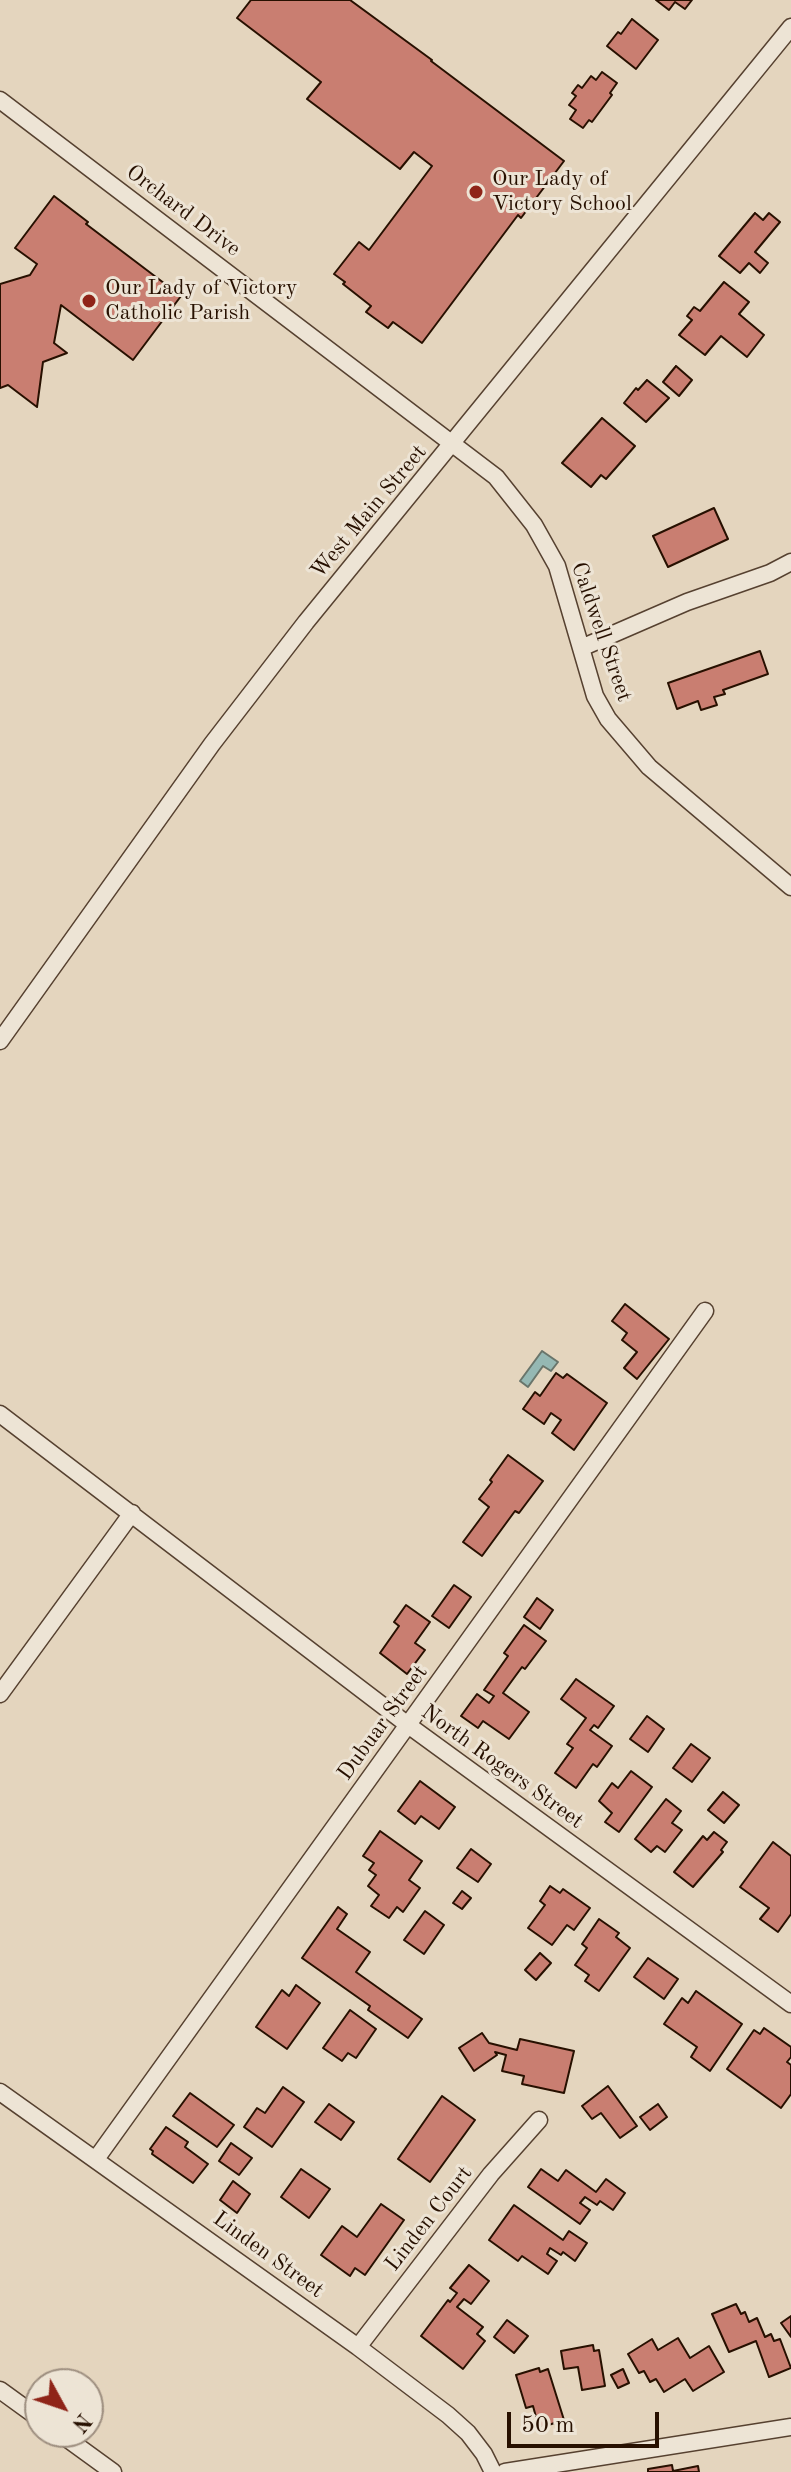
<!DOCTYPE html>
<html>
<head>
<meta charset="utf-8">
<style>
	body { margin:0 }
	#map { position:relative; width:791px; height:2472px; overflow:hidden; background:#e4d5be; font-family:"Old Standard TT",serif }
	canvas { display:block }
	.north { position:absolute; left:24px; top:2368px; width:80px; height:80px; box-sizing:border-box; background:#ede4d5; border:2px solid #9e8f80; border-radius:50%; rotate:130deg; font-size:22px; font-weight:700; line-height:32px; text-align:center; color:#271000 }
	.north::after { content:''; display:block; margin:auto; width:28px; height:36px; background:#8f2418; clip-path:polygon(50% 0,100% 100%,50% 72%,0 100%) }
	.scale { position:absolute; left:507px; top:2412px; width:152px; height:36px; box-sizing:border-box; border:4px solid #271000; border-top:0; padding-left:10px; font-size:24px; line-height:28px; white-space:nowrap; color:#271000; -webkit-text-stroke:6px #ede4d5; paint-order:stroke }
</style>
</head>
<body>
<div id="map">
<canvas width="791" height="2472"></canvas>
<div class="north">N</div>
<div class="scale">50 m</div>
</div>
<script>
const ctx = document.querySelector('canvas').getContext('2d');
ctx.lineJoin = 'round';
function fillPath(path, color) { ctx.fillStyle = color; ctx.fill(path, 'evenodd'); }
const poly = rows => new Path2D(rows.map(r => 'M' + r).join(''));
function trace(path, color, width, dash) { ctx.strokeStyle = color; ctx.lineWidth = width; ctx.lineCap = dash ? 'butt' : 'round'; ctx.setLineDash(dash || []); ctx.stroke(path); }
function drawText(font, color, halo, rows, align = 'center') {
  ctx.font = font + ' "Old Standard TT",serif'; ctx.lineWidth = 6; ctx.setLineDash([]); ctx.textBaseline = 'middle'; ctx.strokeStyle = halo; ctx.fillStyle = color; for (const [text, x, y, turn = 0] of rows) {
    ctx.save(); ctx.translate(x, y); ctx.rotate((+turn || 0) * Math.PI / 180); ctx.textAlign = isNaN(turn) ? turn : align; if (halo) ctx.strokeText(text, 0, 0); ctx.fillText(text, 0, 0); ctx.restore();
  }
}
const water = poly([
	[542,1351,558,1362,551,1371,543,1366,528,1387,520,1381,542,1351]
]);
const building = poly([
	[251,0,350,0,432,60,431,61,564,161,521,218,518,215,422,343,393,322,388,328,366,312,371,306,343,284,345,282,334,274,359,242,369,250,432,166,414,152,400,169,307,99,321,82,237,18,251,0],
	[656,0,692,0,685,9,675,2,669,10,656,0],
	[632,19,658,40,636,69,607,46,618,32,621,34,632,19],
	[602,72,617,83,610,93,612,95,592,122,589,120,583,128,570,119,576,110,569,105,576,96,572,93,578,85,582,88,591,76,596,80,602,72],
	[54,196,88,222,86,224,181,296,133,360,61,305,54,343,67,353,43,362,37,407,8,385,0,388,0,284,30,275,37,264,15,248,54,196],
	[755,213,763,220,769,213,780,222,755,252,768,263,760,273,749,263,740,273,719,256,755,213],
	[724,282,749,302,739,314,764,335,747,357,721,336,705,355,679,335,692,320,687,316,694,307,700,311,724,282],
	[676,366,692,380,679,396,663,382,676,366],
	[647,380,669,398,646,422,624,403,636,388,638,390,647,380],
	[602,418,635,446,606,479,601,475,591,487,562,463,602,418],
	[714,508,728,539,668,567,653,536,714,508],
	[760,651,768,674,723,690,725,694,714,697,717,705,701,710,698,701,677,709,668,683,760,651],
	[625,1304,669,1339,637,1379,624,1368,637,1352,622,1340,627,1333,612,1321,625,1304],
	[556,1373,563,1378,567,1374,607,1403,574,1450,552,1433,561,1420,551,1413,544,1424,523,1409,535,1392,540,1396,556,1373],
	[508,1455,543,1481,519,1513,515,1511,482,1556,463,1542,489,1507,479,1499,492,1482,490,1480,508,1455],
	[454,1585,471,1597,449,1628,432,1616,454,1585],
	[537,1598,553,1610,540,1629,524,1617,537,1598],
	[406,1605,430,1622,415,1643,425,1650,407,1674,380,1653,399,1626,394,1622,406,1605],
	[524,1625,546,1641,525,1669,522,1667,503,1693,529,1712,509,1739,483,1721,478,1728,461,1716,477,1694,489,1703,494,1696,484,1690,508,1656,504,1653,524,1625],
	[576,1679,614,1706,598,1728,594,1725,590,1730,612,1746,597,1767,593,1764,576,1788,555,1773,573,1748,567,1744,586,1718,561,1699,576,1679],
	[647,1716,664,1729,648,1752,630,1739,647,1716],
	[691,1744,710,1758,692,1782,673,1768,691,1744],
	[631,1771,652,1787,619,1832,605,1822,612,1813,599,1801,612,1783,618,1788,631,1771],
	[420,1781,455,1807,439,1829,421,1816,415,1824,398,1811,420,1781],
	[723,1792,739,1805,724,1823,708,1810,723,1792],
	[666,1799,681,1811,672,1823,682,1830,665,1852,657,1846,651,1852,635,1839,666,1799],
	[380,1831,422,1861,409,1880,420,1888,403,1912,397,1907,389,1918,371,1906,379,1895,368,1886,376,1875,369,1870,374,1863,363,1856,380,1831],
	[714,1832,727,1842,721,1850,723,1852,693,1887,674,1872,703,1836,707,1840,714,1832],
	[773,1842,791,1856,791,1914,778,1932,760,1919,769,1908,740,1887,773,1842],
	[471,1849,491,1864,478,1882,457,1868,471,1849],
	[550,1886,560,1893,563,1889,590,1908,574,1930,567,1925,552,1945,528,1928,545,1905,540,1901,550,1886],
	[462,1891,471,1898,462,1909,453,1903,462,1891],
	[338,1907,347,1914,337,1929,370,1952,356,1972,422,2019,408,2038,368,2010,370,2006,302,1958,338,1907],
	[425,1911,444,1925,424,1954,404,1940,425,1911],
	[599,1919,619,1933,616,1937,630,1948,599,1991,585,1981,589,1975,575,1965,587,1948,582,1944,599,1919],
	[540,1953,551,1963,536,1980,525,1970,540,1953],
	[648,1958,678,1979,664,1999,634,1977,648,1958],
	[296,1985,320,2003,287,2049,256,2027,282,1990,289,1996,296,1985],
	[696,1991,742,2024,710,2071,691,2057,697,2047,664,2024,682,1998,688,2003,696,1991],
	[350,2010,376,2029,356,2058,348,2053,342,2061,323,2048,350,2010],
	[764,2028,791,2047,791,2057,787,2062,791,2065,791,2094,781,2108,727,2069,754,2030,760,2034,764,2028],
	[482,2033,489,2043,517,2050,520,2039,574,2051,564,2093,522,2084,524,2076,502,2071,506,2055,495,2052,497,2055,474,2071,459,2048,482,2033],
	[608,2086,637,2126,620,2138,601,2113,592,2119,582,2106,608,2086],
	[283,2087,304,2102,272,2147,244,2127,257,2108,265,2113,283,2087],
	[190,2093,234,2125,217,2147,173,2116,190,2093],
	[442,2096,475,2120,430,2182,398,2159,442,2096],
	[329,2104,354,2122,341,2140,315,2122,329,2104],
	[658,2104,667,2117,650,2130,640,2117,658,2104],
	[166,2127,188,2142,185,2147,208,2164,193,2183,152,2154,153,2151,150,2149,166,2127],
	[231,2143,252,2158,239,2175,219,2161,231,2143],
	[301,2169,330,2189,309,2218,281,2197,301,2169],
	[541,2169,558,2181,566,2170,596,2192,606,2179,625,2193,613,2210,600,2201,597,2205,585,2197,580,2203,590,2210,580,2224,528,2187,541,2169],
	[233,2181,250,2194,237,2213,220,2200,233,2181],
	[381,2204,404,2220,365,2275,355,2268,350,2276,321,2255,342,2226,357,2237,381,2204],
	[514,2205,563,2240,569,2231,587,2243,575,2261,563,2252,561,2255,550,2248,547,2254,557,2261,548,2274,522,2256,518,2261,489,2240,514,2205],
	[469,2265,489,2281,471,2304,464,2299,457,2307,483,2327,477,2334,485,2341,463,2369,421,2336,448,2300,450,2302,457,2293,450,2288,469,2265],
	[736,2304,741,2314,745,2312,749,2322,757,2318,765,2337,771,2334,774,2341,780,2339,791,2368,769,2377,756,2341,729,2352,712,2314,736,2304],
	[791,2316,791,2337,781,2323,791,2316],
	[507,2320,528,2336,514,2353,494,2337,507,2320],
	[678,2338,690,2358,709,2346,724,2372,693,2391,685,2379,664,2392,656,2379,650,2382,644,2371,639,2373,628,2354,652,2339,658,2350,678,2338],
	[593,2345,594,2351,599,2350,605,2386,582,2390,578,2367,564,2369,561,2351,593,2345],
	[539,2368,540,2372,548,2369,564,2420,539,2428,533,2406,526,2408,516,2375,539,2368],
	[623,2369,629,2383,618,2388,611,2375,623,2369],
	[672,2465,673,2471,698,2466,699,2472,648,2472,648,2469,672,2465]
]);
const street = poly([
	[0,100,496,477,534,525,557,566,595,696,608,719,649,767,791,887],
	[581,648,687,602,770,573,791,562],
	[0,1041,212,744,306,622,791,27],
	[0,1414,408,1725,791,2004],
	[0,1694,132,1513],
	[0,2092,358,2347,448,2415,468,2433,484,2454,493,2472],
	[96,2159,705,1311],
	[358,2347,491,2174,539,2120],
	[0,2390,40,2419],
	[58,2432,113,2472],
	[505,2472,791,2427]
]);
const markers = [
	[476,192,8,"#8f2418"],
	[89,301,8,"#8f2418"]
];
const poiNames = [
	["Our Lady of",492,179],
	["Victory School",492,204],
	["Our Lady of Victory",105,288],
	["Catholic Parish",105,313]
];
const streetNames = [
	["Orchard Drive",183,211,37],
	["West Main Street",369,512,-50],
	["Caldwell Street",601,632,71],
	["Dubuar Street",383,1723,-54],
	["North Rogers Street",502,1767,36],
	["Linden Court",429,2219,-52],
	["Linden Street",268,2255,36]
];
fillPath(water, '#95b8b3');
trace(water, '#69756b', 2);
fillPath(building, '#c97e71');
trace(building, '#271000', 2);
trace(street, '#564130', 19);
trace(street, '#ede4d5', 16);
for (const [x, y, r, color] of markers) { const dot = new Path2D(); dot.arc(x, y, r, 0, 2 * Math.PI); ctx.fillStyle = color; ctx.fill(dot); trace(dot, '#ede4d5', 3); }
drawText('22px', '#271000', '#ede4d5', poiNames, 'left');
drawText('22px', '#271000', '#ede4d5', streetNames);
</script>
</body>
</html>
